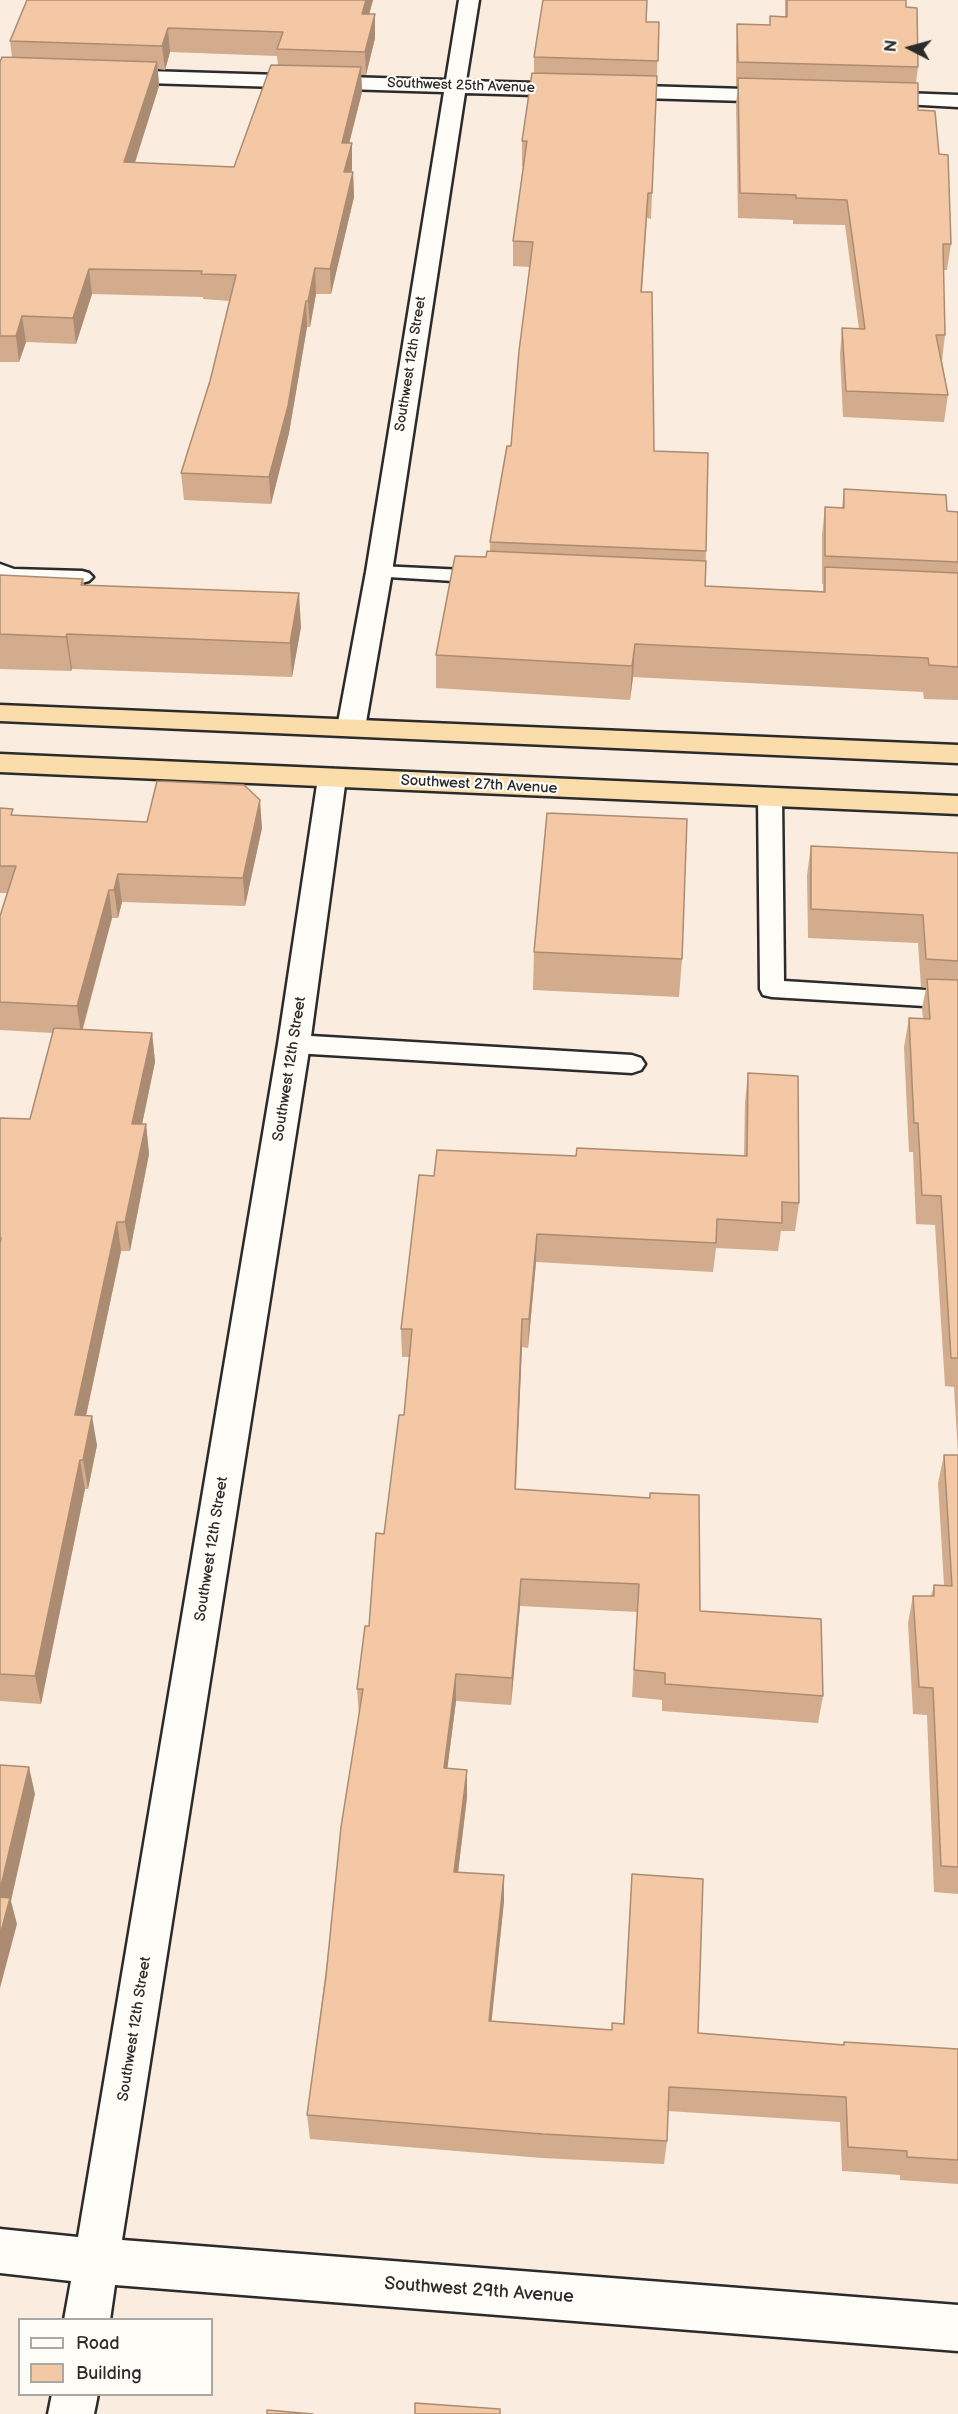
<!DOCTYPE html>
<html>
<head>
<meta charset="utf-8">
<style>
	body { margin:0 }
	#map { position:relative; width:958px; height:2414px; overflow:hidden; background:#faecde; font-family:"Balsamiq Sans",sans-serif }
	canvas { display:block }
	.legend { position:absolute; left:18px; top:2318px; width:195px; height:78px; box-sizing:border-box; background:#fdfcf7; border:2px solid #a9a8a5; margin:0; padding:8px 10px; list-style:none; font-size:18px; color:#2b2b2b }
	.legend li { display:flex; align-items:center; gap:12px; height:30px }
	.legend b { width:30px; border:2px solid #a9a8a5 }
	.north { position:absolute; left:880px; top:18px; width:60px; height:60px; -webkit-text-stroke:4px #fdfcf7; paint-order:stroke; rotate:276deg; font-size:16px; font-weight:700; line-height:24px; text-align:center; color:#2b2b2b }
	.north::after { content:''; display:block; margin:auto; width:21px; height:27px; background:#2b2b2b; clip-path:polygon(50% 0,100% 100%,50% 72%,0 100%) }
</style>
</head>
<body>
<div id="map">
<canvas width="958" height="2414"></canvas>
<ul class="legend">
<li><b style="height:8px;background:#fdfcf7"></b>Road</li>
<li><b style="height:16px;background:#f4c8a4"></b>Building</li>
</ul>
<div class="north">N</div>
</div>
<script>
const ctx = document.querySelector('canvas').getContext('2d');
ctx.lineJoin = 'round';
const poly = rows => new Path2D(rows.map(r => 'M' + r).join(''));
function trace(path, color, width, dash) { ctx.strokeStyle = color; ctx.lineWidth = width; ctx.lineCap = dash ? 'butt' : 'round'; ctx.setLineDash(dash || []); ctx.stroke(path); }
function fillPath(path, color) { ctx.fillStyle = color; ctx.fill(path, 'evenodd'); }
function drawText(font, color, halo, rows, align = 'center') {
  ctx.font = font + ' "Balsamiq Sans",sans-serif'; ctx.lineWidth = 4.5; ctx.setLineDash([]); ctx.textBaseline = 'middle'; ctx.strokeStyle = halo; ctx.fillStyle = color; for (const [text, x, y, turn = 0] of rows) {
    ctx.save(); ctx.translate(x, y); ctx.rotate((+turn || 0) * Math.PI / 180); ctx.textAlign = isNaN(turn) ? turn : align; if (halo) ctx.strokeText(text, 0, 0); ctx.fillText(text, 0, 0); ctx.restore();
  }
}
const lane = poly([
	[0,564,14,569,82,571,89,573,93,577,89,581,82,583,10,581,0,578,0,564],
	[379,566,486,571,493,573,497,577,493,581,486,583,372,576,368,572,372,568,379,566],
	[770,789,778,791,782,796,784,981,958,992,958,1008,772,997,763,995,760,989,758,796,762,791,770,789],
	[294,1035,632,1055,641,1058,645,1064,641,1070,632,1073,294,1053,285,1050,281,1044,285,1038,294,1035]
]);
const street = poly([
	[459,0,479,0,466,81,781,90,788,92,791,96,788,100,781,102,465,93,392,572,365,728,361,734,351,736,341,734,337,728,366,572,444,92,113,82,106,80,103,76,106,72,113,70,446,80,459,0],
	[874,92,958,95,958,107,867,102,864,98,867,94,874,92],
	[332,769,342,772,346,778,310,1044,122,2240,958,2305,958,2351,115,2285,110,2320,64,2320,71,2281,0,2273,0,2229,78,2237,278,1044,318,778,322,772,332,769],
	[52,2394,98,2394,94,2414,48,2414,52,2394]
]);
const highway = poly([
	[0,705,958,745,958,763,0,721,0,705],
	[0,754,958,796,958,814,0,772,0,754]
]);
const wall = poly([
	[27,0,373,0,369,14,375,14,375,38,366,75,361,75,362,92,349,143,352,168,352,172,353,172,354,197,331,294,316,294,310,327,307,327,289,433,271,504,184,500,181,473,210,381,230,301,203,299,203,297,92,294,76,344,26,342,19,362,0,362,0,62,12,57,10,41],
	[170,52,277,56,278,65,234,167,135,163,159,86,158,69,165,70],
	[785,0,906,0,906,7,918,67,916,83,918,110,939,154,951,244,947,270,943,270,945,335,942,361,948,395,944,422,843,417,840,354,842,328,859,329,845,225,793,224,793,220,738,218,736,103,738,86,736,86,736,48,737,24,769,25,785,17],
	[646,22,659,22,651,219,647,218,642,292,654,451,706,551,705,586,823,591,823,584,822,584,822,535,825,507,842,508,844,489,947,511,958,512,958,700,924,699,923,692,633,677,630,700,436,688,436,655,490,551,490,542,511,446,530,267,513,266,513,241,523,166,522,166,522,141,534,73,534,57],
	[0,575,83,579,84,585,301,627,292,677,72,669,71,671,0,669],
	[0,808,14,815,262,828,245,906,122,902,118,918,112,918,83,1029,152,1033,155,1062,142,1124,146,1124,149,1154,130,1251,121,1251,86,1416,97,1445,88,1489,85,1489,41,1704,0,1701,0,1118,30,1119,53,1033,0,1030,0,916,7,893,0,893],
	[811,846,958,853,958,1894,934,1892,927,1715,913,1714,908,1623,913,1596,931,1596,934,1585,944,1585,938,1483,944,1455,958,1455,954,1387,945,1386,935,1225,916,1224,913,1152,909,1152,904,1047,909,1018,923,1019,922,1008,926,988,921,987,918,943,808,938,807,875],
	[534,952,682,959,679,997,533,990],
	[748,1073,799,1203,795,1231,781,1231,778,1251,716,1248,713,1272,536,1262,528,1348,522,1347,516,1489,700,1611,823,1696,818,1723,662,1711,662,1700,632,1697,637,1612,520,1606,511,1705,456,1701,447,1769,467,1797,458,1872,504,1901,491,2021,611,2030,623,2024,632,1874,698,2033,843,2045,844,2042,958,2049,958,2184,900,2180,900,2175,842,2171,840,2122,668,2111,667,2141,664,2164,542,2158,310,2139,307,2115,359,1715,357,1689,369,1626,404,1415,409,1357,402,1357,401,1329,434,1176,576,1156,744,1156,745,1102]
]);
const shadedWall = poly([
	[366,0,373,0,363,37,362,14],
	[375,14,375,38,366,75,365,52],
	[168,28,170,52,165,70,162,46],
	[157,62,159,86,127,187,124,162],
	[361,67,362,92,343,168,342,143],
	[352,143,352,168,345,197,344,172],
	[353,172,354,197,331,294,330,269],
	[315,268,316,294,310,327,308,301],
	[89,269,92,294,76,344,73,318],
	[306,301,307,327,289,433,271,504,269,477],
	[22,316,26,342,19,362,16,336],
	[299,593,301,627,292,677,290,643],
	[67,634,72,669,71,671,66,637],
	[635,644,633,677,630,700,632,666],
	[260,800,262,828,245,906,243,878],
	[118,874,122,902,118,918,114,890],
	[109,890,112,918,81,1034,77,1006],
	[152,1033,155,1062,136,1153,132,1124],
	[146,1124,149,1154,130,1251,125,1222],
	[117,1222,121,1251,80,1444,75,1415],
	[537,1234,536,1262,528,1348,529,1319],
	[522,1319,522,1347,514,1517,515,1489],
	[92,1416,97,1445,88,1489,83,1460],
	[80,1460,85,1489,41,1704,35,1676],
	[521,1579,520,1606,511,1705,512,1678],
	[456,1674,456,1701,444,1795,444,1768],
	[29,1767,35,1794,11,1901,17,1924,0,1988,0,1890],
	[467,1770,467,1797,455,1898,454,1872],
	[504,1875,504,1901,489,2046,489,2021]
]);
const building = poly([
	[27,0,366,0,362,14,375,14,365,52,277,49,283,32,168,28,162,46,10,41,27,0],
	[543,0,647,0,646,22,659,22,658,61,534,57,543,0],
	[787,0,906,0,906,7,917,8,918,67,738,62,737,24,770,25,770,16,787,17,787,0],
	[2,57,157,62,124,162,234,167,271,65,361,67,342,143,352,143,344,172,353,172,330,269,315,268,308,301,306,301,288,406,269,477,181,473,210,381,236,275,201,274,202,271,89,269,73,318,22,316,16,336,0,336,0,62,2,57],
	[532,73,657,76,652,193,648,193,641,292,652,292,654,451,708,453,706,551,490,542,507,446,511,446,519,351,533,242,513,241,527,141,522,141,532,73],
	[738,78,918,83,918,110,935,111,939,154,948,155,951,244,943,244,945,335,936,335,948,395,846,391,842,328,865,329,847,200,796,198,796,195,740,193,738,78],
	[844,489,946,495,947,511,958,512,958,562,825,556,825,507,844,508,844,489],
	[487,551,706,561,705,586,825,592,825,567,958,573,958,667,929,665,928,658,635,644,632,666,436,655,455,556,486,557,487,551],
	[0,575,83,579,81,585,299,593,290,643,67,634,66,637,0,634,0,575],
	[157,781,244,785,260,800,243,878,118,874,114,890,109,890,77,1006,0,1002,0,916,16,866,0,866,0,808,13,809,11,815,147,822,157,781],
	[547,813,687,819,682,959,534,952,547,813],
	[811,846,958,853,958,961,926,959,923,915,811,909,811,846],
	[927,979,958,980,958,1358,951,1358,941,1196,922,1195,918,1123,914,1123,909,1018,930,1019,927,979],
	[54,1028,152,1033,132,1124,146,1124,125,1222,117,1222,75,1415,92,1416,83,1460,80,1460,35,1676,0,1674,0,1243,1,1238,0,1238,0,1118,30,1119,54,1028],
	[748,1073,798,1076,799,1203,782,1202,782,1223,717,1219,716,1243,537,1234,529,1319,522,1319,515,1489,650,1498,650,1493,699,1495,700,1611,821,1619,823,1696,665,1684,665,1673,634,1670,639,1584,521,1579,512,1678,456,1674,444,1768,467,1770,454,1872,504,1875,489,2021,612,2030,612,2023,624,2024,632,1874,703,1879,698,2033,844,2045,844,2042,958,2049,958,2160,907,2157,907,2151,848,2147,846,2097,669,2087,667,2141,543,2134,307,2115,326,1976,341,1827,363,1689,357,1689,365,1626,369,1626,376,1533,384,1534,399,1415,404,1415,412,1329,401,1329,419,1175,434,1176,437,1150,576,1156,577,1148,747,1156,748,1073],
	[944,1455,958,1455,958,1867,941,1866,933,1688,919,1687,913,1596,934,1596,934,1585,952,1586,944,1455],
	[0,1765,29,1767,0,1890,0,1765],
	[0,1897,10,1898,0,1935,0,1897],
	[415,2403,500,2409,500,2414,415,2414,415,2403],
	[267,2410,313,2414,267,2414,267,2410]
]);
const farStreetnames = [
	["Southwest 25th Avenue",461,86,2],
	["Southwest 12th Street",411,364,-81]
];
const streetNames = [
	["Southwest 27th Avenue",479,785,3],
	["Southwest 12th Street",290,1069,-81],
	["Southwest 12th Street",212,1549,-81],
	["Southwest 12th Street",135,2029,-81]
];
const nearStreetnames = [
	["Southwest 29th Avenue",479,2291,4]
];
trace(lane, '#2b2b2b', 5);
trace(street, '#2b2b2b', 5);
trace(highway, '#2b2b2b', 5);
fillPath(lane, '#fdfcf7');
fillPath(street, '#fdfcf7');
fillPath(highway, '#faddab');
fillPath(wall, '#d2ac8d');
fillPath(shadedWall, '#ab8c73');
fillPath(building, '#f4c8a4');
trace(building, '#ab8c73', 1.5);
drawText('14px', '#2b2b2b', '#fdfcf7', farStreetnames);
drawText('15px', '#2b2b2b', '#fdfcf7', streetNames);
drawText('18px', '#2b2b2b', '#fdfcf7', nearStreetnames);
</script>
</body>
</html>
